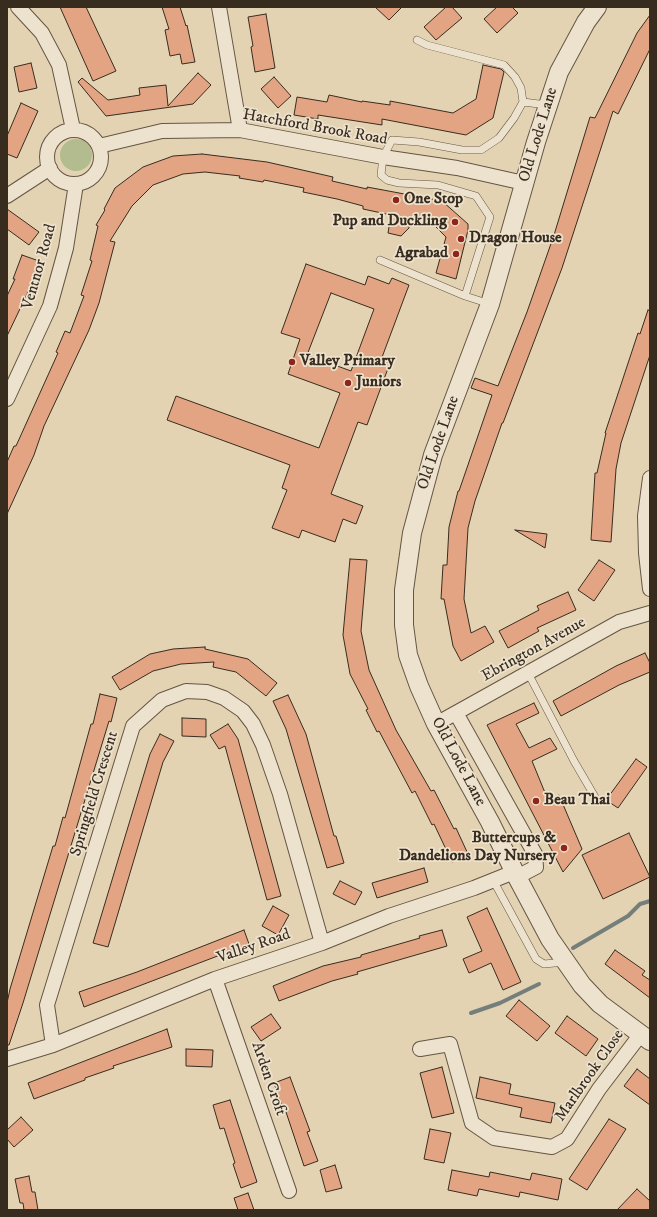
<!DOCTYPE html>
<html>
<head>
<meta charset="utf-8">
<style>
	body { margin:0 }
	#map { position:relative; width:657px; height:1217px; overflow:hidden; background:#e3d3b3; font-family:"IM FELL DW Pica",serif }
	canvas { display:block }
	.frame { position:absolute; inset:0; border:8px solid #382c1f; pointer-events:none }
</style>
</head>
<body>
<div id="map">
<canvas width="657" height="1217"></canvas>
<div class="frame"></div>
</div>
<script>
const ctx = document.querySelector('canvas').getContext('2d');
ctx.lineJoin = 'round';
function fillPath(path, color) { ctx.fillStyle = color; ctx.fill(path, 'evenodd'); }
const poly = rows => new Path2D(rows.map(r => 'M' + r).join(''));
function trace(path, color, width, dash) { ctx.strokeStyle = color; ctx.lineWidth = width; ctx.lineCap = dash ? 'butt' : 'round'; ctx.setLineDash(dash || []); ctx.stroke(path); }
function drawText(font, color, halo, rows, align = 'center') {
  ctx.font = font + ' "IM FELL DW Pica",serif'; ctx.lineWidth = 3.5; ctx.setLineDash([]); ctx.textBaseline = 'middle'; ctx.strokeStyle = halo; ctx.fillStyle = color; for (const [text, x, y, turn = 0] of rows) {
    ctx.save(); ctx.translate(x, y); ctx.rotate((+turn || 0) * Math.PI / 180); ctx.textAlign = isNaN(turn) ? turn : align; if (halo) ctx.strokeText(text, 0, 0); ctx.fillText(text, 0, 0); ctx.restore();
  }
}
const green = poly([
	'60 155a16 16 0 1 1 32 0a16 16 0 1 1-32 0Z'
]);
const stream = poly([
	[573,948,628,916,640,904,650,901],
	[471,1013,500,1003,539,984]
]);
const building = poly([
	[60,7,86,7,116,71,93,81,60,7],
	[162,7,180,7,186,26,187,25,195,62,182,64,180,54,170,56,165,30,169,29,162,7],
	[375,7,402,7,389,20,375,7],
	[446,7,452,7,462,18,436,40,424,27,446,7],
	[497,7,512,7,518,13,497,33,484,19,497,7],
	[266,14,275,68,255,72,251,47,253,46,248,17,266,14],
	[650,15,650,49,618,114,613,111,562,268,503,423,502,423,475,501,468,528,464,599,471,633,485,626,494,642,461,661,453,646,444,599,441,599,443,565,447,565,449,527,458,491,459,491,492,395,471,388,475,378,498,386,527,312,554,235,590,117,595,118,637,33,650,15],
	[31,63,37,88,19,92,14,67,31,63],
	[483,65,501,69,504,72,493,118,466,135,382,119,382,125,318,115,318,119,294,115,297,97,327,102,329,95,362,102,362,101,390,105,390,101,453,113,476,99,483,65],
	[198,73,211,85,193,104,106,116,78,82,82,78,108,100,140,95,139,88,166,85,168,106,198,73],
	[274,77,291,96,278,108,261,89,274,77],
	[21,103,38,111,17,158,7,154,7,136,21,103],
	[202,154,267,162,333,177,332,181,367,189,367,187,442,201,468,224,468,230,456,279,436,273,446,237,430,221,409,217,409,228,401,236,388,233,391,215,363,209,363,206,337,199,303,192,304,188,264,180,263,182,239,178,240,176,205,172,183,174,153,185,132,206,110,241,115,242,99,303,89,330,44,426,34,455,7,514,7,462,14,446,16,446,58,353,56,352,65,331,70,333,84,296,81,295,92,261,90,260,98,226,96,225,105,210,104,209,115,188,143,167,173,156,202,154],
	[7,209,39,232,29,245,7,229,7,209],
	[22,255,39,261,29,290,7,336,7,296,15,279,13,279,22,255],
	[306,264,365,285,368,276,389,284,392,278,409,285,381,360,390,363,367,425,358,422,331,494,363,506,356,524,343,519,335,542,302,530,299,538,272,528,287,490,282,488,290,465,167,420,176,396,319,448,340,393,288,374,300,339,281,333,306,264],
	[331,293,374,309,351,371,307,355,331,293],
	[648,310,650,311,650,355,621,443,616,469,611,542,591,540,595,473,597,473,606,433,605,433,638,333,640,334,648,310],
	[515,530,547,534,545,548,515,530],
	[350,559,367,560,361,631,369,670,396,730,431,791,434,790,454,829,456,828,468,854,452,862,434,824,432,825,415,791,412,793,379,731,377,732,366,710,368,709,350,674,343,635,350,559],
	[599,560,615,570,594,601,578,590,599,560],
	[568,592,576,610,537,628,539,631,508,648,499,631,539,610,537,606,568,592],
	[205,647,205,649,248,659,277,683,266,696,236,672,213,667,214,662,181,664,153,671,120,690,112,677,150,654,173,649,205,647],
	[645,653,650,663,650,672,619,685,561,716,553,701,616,666,645,653],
	[100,694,117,698,111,722,109,721,23,1003,9,1045,7,1045,7,1003,10,989,53,846,55,846,63,817,65,818,91,724,93,724,100,694],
	[288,695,306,734,334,836,336,836,344,863,327,868,286,729,273,701,288,695],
	[534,703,539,713,516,724,529,748,550,738,557,749,532,761,548,800,559,795,582,849,563,872,487,725,534,703],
	[182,718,206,719,206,737,182,736,182,718],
	[228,724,238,739,281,896,267,900,225,746,219,749,210,735,228,724],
	[160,734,174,741,163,762,108,947,93,943,150,754,160,734],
	[636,759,647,767,618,808,606,800,636,759],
	[629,833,650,877,603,899,582,855,629,833],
	[424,868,428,882,377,898,372,883,424,868],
	[340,881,362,892,355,905,333,894,340,881],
	[273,906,289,915,278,935,262,926,273,906],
	[487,908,521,982,503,990,491,963,469,973,463,959,482,951,467,917,487,908],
	[244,930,249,944,84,1007,79,992,137,972,244,930],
	[442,930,447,946,357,972,358,974,332,981,279,1001,273,986,323,966,361,957,361,955,420,938,419,936,442,930],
	[615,950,645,971,642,975,650,980,650,998,605,964,615,950],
	[519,1000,550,1026,537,1041,506,1016,519,1000],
	[271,1014,281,1028,261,1041,251,1027,271,1014],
	[567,1016,598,1039,586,1056,555,1033,567,1016],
	[167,1029,172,1047,113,1066,114,1068,85,1078,85,1080,34,1099,28,1083,167,1029],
	[186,1049,213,1050,212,1067,186,1066,186,1049],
	[442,1067,454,1113,432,1118,420,1073,442,1067],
	[637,1069,650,1079,650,1105,624,1086,637,1069],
	[290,1077,310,1131,307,1132,318,1161,304,1166,284,1106,282,1106,274,1083,290,1077],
	[480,1077,511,1084,509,1094,555,1103,551,1123,520,1117,522,1108,476,1098,480,1077],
	[230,1100,257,1182,241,1188,233,1164,235,1163,224,1128,220,1129,213,1105,230,1100],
	[21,1117,33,1130,14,1147,7,1139,7,1130,21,1117],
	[609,1119,626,1129,587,1190,569,1179,609,1119],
	[430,1129,451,1133,444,1163,424,1159,430,1129],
	[335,1165,342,1188,326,1192,320,1170,335,1165],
	[452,1170,489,1177,490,1172,530,1180,532,1173,562,1179,558,1200,520,1192,519,1197,479,1189,477,1196,448,1190,452,1170],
	[29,1176,32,1192,35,1192,38,1210,24,1210,23,1203,20,1203,15,1179,29,1176],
	[637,1189,650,1201,650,1210,617,1210,637,1189],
	[248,1193,254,1210,238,1210,234,1198,248,1193]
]);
const service = poly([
	[417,40,427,45,504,65,515,77,521,88,523,102],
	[380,260,465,296],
	[490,304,465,296,490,217,476,196,438,185,399,183,387,180,381,175,383,157,392,140,419,142,462,150,481,150,499,138,514,118,523,102,547,105],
	[528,673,574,761,595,797],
	[493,880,536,959,544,964,565,962]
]);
const minor = poly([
	[18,7,42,33,59,65,73,129],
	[219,7,240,130],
	'47 157a27 27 0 1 1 54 0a27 27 0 1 1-54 0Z',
	[99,146,162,131,240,130,383,157,457,168,524,183],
	[7,196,50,168],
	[7,399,50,306,66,248,76,184],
	[650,478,645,516,646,553,650,589],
	[456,713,535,854,536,867,517,877],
	[436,724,619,622,650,613],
	[215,979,289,1191],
	[53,1045,47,1005,133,726,162,700,186,691,207,692,224,698,243,711,253,724,263,745,280,794,322,943],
	[420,1049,450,1044,472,1123,494,1138,552,1147,567,1139,599,1089,641,1034],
	[7,1059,53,1045,215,979,322,943,389,916,474,888,514,872]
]);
const tertiary = poly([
	[597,7,586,22,559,72,536,142,490,304,433,455,412,533,404,590,404,625,408,655,419,686,436,724,490,822,517,877,550,939,582,985,600,1004,650,1041]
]);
const markers = [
	[396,200,4,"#8f2418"],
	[455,222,4,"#8f2418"],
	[461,239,4,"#8f2418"],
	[456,254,4,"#8f2418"],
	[292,362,4,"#8f2418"],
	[348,383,4,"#8f2418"],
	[536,801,4,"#8f2418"],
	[564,848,4,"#8f2418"]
];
const streetNames = [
	["Hatchford Brook Road",315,128,10],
	["Old Lode Lane",539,135,-73],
	["Ventnor Road",40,267,-74],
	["Old Lode Lane",439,443,-71],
	["Ebrington Avenue",534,650,-29],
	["Old Lode Lane",458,762,62],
	["Springfield Crescent",95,794,-73],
	["Valley Road",254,947,-19],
	["Marlbrook Close",590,1076,-55],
	["Arden Croft",268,1079,71]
];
const poiNames = [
	["One Stop",404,200],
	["Pup and Duckling",447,222,"right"],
	["Dragon House",469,239],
	["Agrabad",448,254,"right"],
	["Valley Primary",300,362],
	["Juniors",356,383],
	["Beau Thai",544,801],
	["Buttercups &",556,839,"right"],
	["Dandelions Day Nursery",556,857,"right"]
];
fillPath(green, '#b3bc8e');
trace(stream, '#747e7b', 4);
fillPath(building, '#e2a482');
trace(building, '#382c1f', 1);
trace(service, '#635644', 8);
trace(minor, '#635644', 16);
trace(tertiary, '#635644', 20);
trace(service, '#ede2ce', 7);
trace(minor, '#ede2ce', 14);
trace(tertiary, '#ede2ce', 18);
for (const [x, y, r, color] of markers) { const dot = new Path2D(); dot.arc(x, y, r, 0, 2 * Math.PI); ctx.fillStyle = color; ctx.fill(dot); trace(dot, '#ede2ce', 1.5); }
drawText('16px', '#382c1f', '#ede2ce', streetNames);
drawText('bold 16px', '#382c1f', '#ede2ce', poiNames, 'left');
</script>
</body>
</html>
